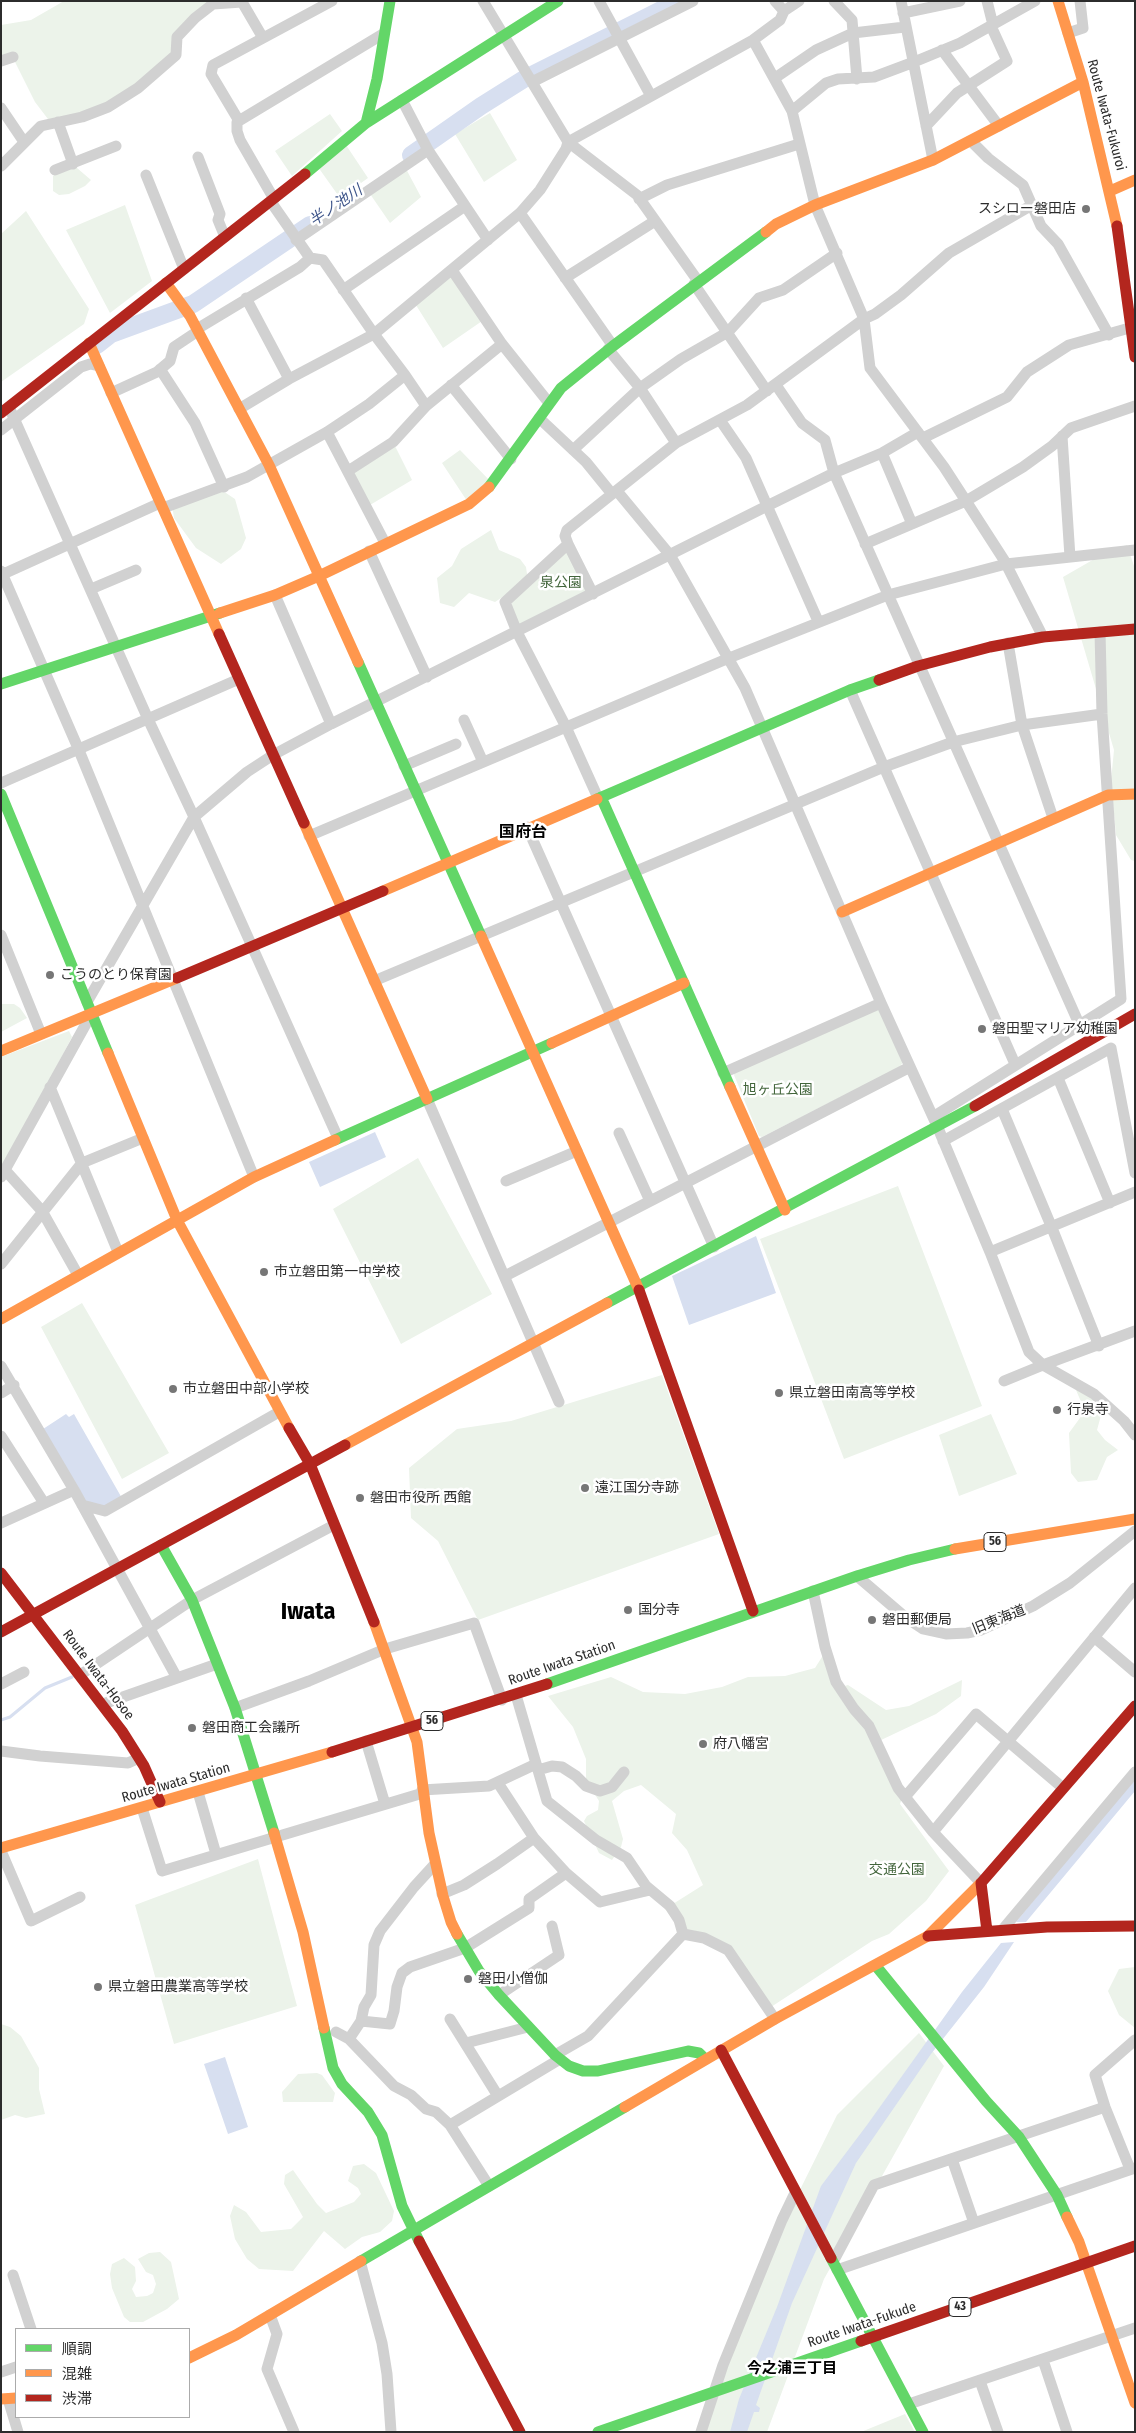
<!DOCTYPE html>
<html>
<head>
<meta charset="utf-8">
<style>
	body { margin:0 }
	#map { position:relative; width:1136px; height:2433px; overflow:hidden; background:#fff; font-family:"Fira Sans Condensed","Noto Sans JP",sans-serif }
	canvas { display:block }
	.frame { position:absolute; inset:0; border:2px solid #2c2c2c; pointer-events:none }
	.legend { position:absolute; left:15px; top:2328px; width:175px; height:90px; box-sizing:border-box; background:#fff; border:1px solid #ababab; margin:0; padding:6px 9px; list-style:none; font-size:15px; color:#2c2c2c }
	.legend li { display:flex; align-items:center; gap:10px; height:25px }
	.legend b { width:25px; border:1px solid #ababab }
</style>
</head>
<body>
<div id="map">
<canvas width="1136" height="2433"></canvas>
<div class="frame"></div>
<ul class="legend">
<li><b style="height:6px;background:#63d668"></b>順調</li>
<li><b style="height:6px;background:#ff974d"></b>混雑</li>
<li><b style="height:6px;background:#b3261e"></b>渋滞</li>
</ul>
</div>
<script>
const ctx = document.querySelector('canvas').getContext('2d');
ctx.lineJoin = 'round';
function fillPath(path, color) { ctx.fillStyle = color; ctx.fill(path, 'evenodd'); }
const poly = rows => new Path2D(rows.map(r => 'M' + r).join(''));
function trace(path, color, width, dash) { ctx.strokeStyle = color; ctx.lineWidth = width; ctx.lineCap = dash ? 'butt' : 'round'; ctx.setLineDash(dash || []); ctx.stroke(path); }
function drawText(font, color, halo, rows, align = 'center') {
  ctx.font = font + ' "Fira Sans Condensed","Noto Sans JP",sans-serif'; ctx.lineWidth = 5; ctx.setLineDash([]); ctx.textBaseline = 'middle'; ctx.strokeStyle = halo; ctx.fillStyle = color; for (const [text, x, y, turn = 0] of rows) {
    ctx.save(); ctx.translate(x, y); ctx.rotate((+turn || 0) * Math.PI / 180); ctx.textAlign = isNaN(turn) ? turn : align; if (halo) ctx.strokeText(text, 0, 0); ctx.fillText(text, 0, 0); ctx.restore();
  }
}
const green = poly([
	[64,1,214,1,176,34,176,55,108,107,51,123,35,102,13,58,1,59,1,25,31,20],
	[490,113,517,160,484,182,455,134],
	[330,114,342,131,292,176,275,151],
	[346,145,368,178,340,198,318,167],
	[64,167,77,168,91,180,85,186,69,194,59,195,53,191,53,176],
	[405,167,421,197,390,223,368,191],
	[125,205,152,281,110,313,66,230],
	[26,211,89,309,84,324,1,382,1,234],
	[452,270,485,319,443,348,414,302],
	[393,442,412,480,370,505,348,471],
	[460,450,493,484,469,504,442,463],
	[216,490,226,493,235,499,246,538,241,549,221,564,196,548,174,518,172,505],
	[491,530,499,550,520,559,526,567,528,581,568,544,593,594,515,628,510,592,495,602,469,593,454,607,440,603,437,578,452,566,461,549],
	[1127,545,1135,569,1135,861,1131,860,1116,835,1111,781,1114,750,1063,577,1110,550],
	[1,1004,14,1004,20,1008,27,1018,1,1032],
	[876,1009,882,1010,903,1062,900,1067,762,1137,759,1136,734,1075,735,1071],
	[69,1031,72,1037,1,1172,1,1057],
	[418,1158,492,1294,401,1344,333,1209],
	[898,1186,982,1406,844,1459,760,1239],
	[82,1303,169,1453,122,1479,41,1327],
	[662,1375,719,1534,478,1620,438,1541,411,1518,409,1468,457,1429,511,1421],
	[1076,1390,1089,1393,1103,1408,1097,1430,1105,1440,1118,1450,1107,1457,1097,1480,1078,1482,1071,1473,1069,1433,1085,1411],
	[991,1414,1017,1474,959,1496,939,1435],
	[827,1649,841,1687,848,1685,886,1710,909,1706,962,1680,961,1696,936,1714,879,1741,903,1795,900,1804,949,1871,926,1901,889,1934,872,1941,771,2007,730,1947,683,1934,665,1909,703,1885,687,1850,672,1833,676,1814,641,1785,624,1791,612,1801,623,1839,621,1847,612,1860,599,1853,584,1821,587,1816,598,1810,599,1801,586,1780,586,1759,573,1727,548,1696,611,1677,643,1692,685,1694,722,1687,748,1677,785,1676,815,1668],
	[258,1859,297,2006,174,2044,135,1905],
	[1135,1967,1135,2028,1119,2015,1108,1991,1119,1969],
	[1,2024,10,2027,21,2036,39,2068,39,2089,45,2114,26,2118,15,2115,1,2120],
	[919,2033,944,2066,824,2279,767,2432,702,2432,746,2299,837,2115],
	[317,2073,322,2075,335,2093,333,2102,283,2102,282,2092,298,2074],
	[364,2164,376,2173,394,2211,392,2221,380,2232,362,2237,345,2249,324,2231,293,2271,259,2269,247,2259,235,2239,230,2216,234,2205,246,2212,261,2232,291,2229,303,2217,284,2184,285,2175,293,2170,317,2204,326,2213,354,2202,361,2194,358,2188,348,2181,353,2166],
	[160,2252,171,2262,179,2299,167,2309,143,2322,130,2322,124,2317,112,2288,110,2274,112,2264,124,2258,135,2267,136,2281,132,2289,136,2297,147,2296,153,2293,156,2284,153,2275,146,2272,138,2259,149,2253],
	[905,2414,915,2432,861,2432]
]);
const water = poly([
	[375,1132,386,1157,320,1187,309,1162],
	[756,1236,776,1293,689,1325,672,1276],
	[66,1414,69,1417,74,1414,123,1500,107,1509,87,1506,40,1431],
	[1135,1776,1135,1791,1026,1922,1016,1922],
	[1014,1942,984,1987,931,2054,856,2163,792,2303,756,2405,760,2408,759,2412,754,2412,747,2432,730,2432,739,2399,777,2307,821,2186,867,2125,962,1992,1001,1943],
	[225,2057,248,2127,228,2134,204,2064]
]);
const stream = poly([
	[1,1720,10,1717,45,1688,72,1677]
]);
const river = poly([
	[411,155,481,106,524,79,679,1],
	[97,345,111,334,193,304,310,225]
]);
const street = poly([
	[483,1,568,142,637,195,698,281],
	[599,1,651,96],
	[834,1,852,20,857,79],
	[901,1,933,160],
	[987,1,993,25],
	[784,11,799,1],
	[903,13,960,1],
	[1068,33,1083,28,1080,1],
	[753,40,792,111,815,205,864,319,870,368,944,467,966,501,1004,560,1043,637],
	[942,50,999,126],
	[1,61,13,57],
	[775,78,816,50,853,33,905,27],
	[532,82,693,1],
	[402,100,428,150,488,240],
	[1,108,24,142],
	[792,111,826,83,838,79,874,77,914,62,960,43,1035,1],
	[239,121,211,74,213,65,332,1],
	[58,122,73,164],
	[926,126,957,93,1007,61,991,26],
	[971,141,988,158,1023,185,1041,226,1058,244,1109,335],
	[568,142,753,40,780,20,784,11,775,1],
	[198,157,220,214,218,220,225,237],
	[1,166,41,126,82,117,108,107,138,88,176,55,177,37,195,18,213,4,242,2,263,38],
	[55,170,116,146],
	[146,175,184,269],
	[274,199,240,140,237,131,237,122,383,34],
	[639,199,667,185,799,144],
	[520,213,613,346],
	[296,240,428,150],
	[452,270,502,344,549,403],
	[565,278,655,221],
	[694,284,767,391],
	[343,290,465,206],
	[246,298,289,379],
	[197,329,300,267,310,258],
	[608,349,640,388,676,443],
	[160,369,195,423,224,487],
	[405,375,426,406],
	[451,385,511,459],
	[776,385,802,423,825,440,834,473,1080,1026],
	[111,393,157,372,170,361,174,347,198,331],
	[9,407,148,719,194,817,338,1138],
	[239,409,289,379,374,334,323,260,310,258,271,202],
	[539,418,586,462,612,494],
	[720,420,746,458,818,621],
	[1,430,81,367,90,364,99,366],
	[327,432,385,543],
	[1062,436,1070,557],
	[923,438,1007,397,1027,372,1069,345,1133,327],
	[573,450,640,388,681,359,728,332,759,298,783,290,837,253],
	[882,453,912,524],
	[348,471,393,442,426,406,502,344],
	[617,491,670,555,745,688,881,1003,938,1128,990,1252,1029,1352,1043,1365,1094,1394,1124,1421,1135,1435],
	[163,508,247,477,327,432,369,404,405,375,374,334,520,213,540,190,566,149,568,142],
	[568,544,505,602,517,632,566,727,598,798],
	[865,544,966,501,1023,467,1052,446,1071,428,1135,406],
	[369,551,427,677],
	[1,571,78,748,254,1177],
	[1,575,160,503],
	[91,589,136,570],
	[593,594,568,544,565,536,567,530,676,443,747,405,864,319,875,314,901,295,949,253,1032,205],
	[275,595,331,724],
	[1008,643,1022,725,1053,818],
	[850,690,1015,1064],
	[464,720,483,762],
	[404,766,456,744],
	[1,783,239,679],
	[527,827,714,1247],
	[309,836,729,658,888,595,1006,564,1135,550],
	[1,935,41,1034],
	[374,981,884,767,953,742,1022,725,1102,714],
	[87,1002,194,817,247,772,273,755,331,724,767,506,834,473,882,453,918,432],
	[723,1073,881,1003],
	[1058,1078,1110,1203],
	[50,1087,118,1252],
	[427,1099,559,1402],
	[1002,1109,1052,1228,1099,1346],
	[933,1117,1121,999,1102,714,1100,632],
	[619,1133,650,1201],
	[943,1141,1111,1048,1135,1173],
	[5,1170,42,1211,78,1275],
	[1,1177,92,1013],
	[506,1181,577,1151],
	[990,1252,1135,1192],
	[1,1264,82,1163,143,1138],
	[505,1276,910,1067],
	[1,1366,74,1490,177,1678],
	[1004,1381,1043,1365,1135,1331],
	[1,1393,14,1385],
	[1,1436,44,1503],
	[82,1505,105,1511,279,1412],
	[1,1523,74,1490],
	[857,1576,905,1617,923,1629,946,1634,967,1633,981,1630,1033,1606,1070,1583,1135,1531],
	[813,1591,825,1647,836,1682,854,1709,869,1726,898,1788,933,1832,981,1883],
	[1094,1637,1135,1672],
	[80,1675,192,1600,334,1525],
	[1,1684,24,1672],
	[516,1695,547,1801,596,1840,627,1858,646,1886,670,1906,679,1920,683,1934,588,2036,555,2055],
	[103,1704,217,1664],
	[235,1708,309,1681,385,1649,474,1623,502,1700],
	[366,1741,385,1804],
	[1,1751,40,1756,128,1763,139,1758],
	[538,1770,552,1766,562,1767,576,1776,586,1786,600,1791,612,1787,624,1772],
	[498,1783,534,1838,566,1873,600,1902,650,1890],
	[422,1790,489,1786,536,1764],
	[198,1792,216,1854],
	[905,1797,976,1714,1063,1788],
	[142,1808,162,1871,423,1793],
	[933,1832,1135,1588],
	[1,1851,31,1921,80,1897],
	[442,1894,464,1885,497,1864,534,1838],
	[1003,1929,1135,1772],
	[683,1934,704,1938,728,1950,775,2019],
	[499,1995,559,1955,552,1926],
	[450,2019,498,2096],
	[361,2021,390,2024,394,2011,397,1987,402,1973,410,1967,465,1948,529,1908,529,1899,566,1873],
	[336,2032,349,2039,394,2086,411,2095,426,2109,436,2112,450,2125,489,2186],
	[349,2039,361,2021,364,2007,371,1995,374,1945,380,1931,414,1887,435,1864],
	[466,2043,528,2027],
	[450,2125,560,2059],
	[952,2159,974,2223],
	[1130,2169,1105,2107,1095,2075,1135,2040],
	[360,2261,382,2343,387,2374,391,2432],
	[833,2262,874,2185,1105,2107],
	[837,2270,1135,2168],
	[13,2275,31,2329],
	[270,2315,277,2334,267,2369,294,2432],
	[1043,2360,1067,2432],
	[1,2372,16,2367],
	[980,2381,998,2432],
	[8,2399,18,2432],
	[909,2404,1135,2328],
	[701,2432,723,2365,782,2220,795,2193]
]);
const fast = poly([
	[366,123,377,79,390,1],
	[305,174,366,123,558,1],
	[489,487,561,388,613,346,766,232],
	[358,662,481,936],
	[1,684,220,613],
	[1,794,108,1053],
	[601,797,730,1087],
	[597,799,850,690,879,680],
	[335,1140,552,1043],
	[607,1303,975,1106],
	[161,1545,192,1600,235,1708,274,1833],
	[547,1684,857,1576,909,1560,955,1549],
	[457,1934,479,1971,499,1995,555,2055,569,2066,583,2071,598,2071,688,2051,699,2053,705,2059],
	[876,1966,986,2101,1019,2137,1057,2195,1067,2217],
	[324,2028,333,2068,342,2084,368,2112,382,2135,402,2206,419,2241],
	[831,2258,923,2432],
	[361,2261,625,2107],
	[598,2432,861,2341]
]);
const slow = poly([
	[1058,1,1083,82,1117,226],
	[1110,191,1135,180],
	[766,232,776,224,815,205,933,160,1083,82],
	[166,283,190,316,269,465,358,662],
	[89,343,219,634],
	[220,613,275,595,319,576,469,504,489,487],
	[304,823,427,1099],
	[383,891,597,799],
	[842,912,1108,795,1135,794],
	[481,936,639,1290],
	[552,1043,684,983],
	[1,1051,177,978],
	[108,1053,177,1220,289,1428],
	[730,1087,785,1210],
	[1,1319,254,1177,335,1140],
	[345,1445,607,1303],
	[955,1549,1135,1519],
	[374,1622,417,1742,429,1833,443,1896,451,1922,457,1934],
	[274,1833,303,1932,324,2028],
	[1,1848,332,1752],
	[625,2107,775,2019,928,1936,981,1883],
	[1067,2217,1079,2242,1135,2403],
	[189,2358,236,2335,361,2261],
	[1,2399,16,2398]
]);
const jam = poly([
	[1117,226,1135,357],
	[1,413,305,174],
	[219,634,304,823],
	[879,680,918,666,990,647,1043,637,1135,629],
	[177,978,383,891],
	[975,1106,1135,1014],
	[639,1290,753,1611],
	[289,1428,310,1464,374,1622],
	[1,1573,122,1731,144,1766,160,1802],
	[1,1632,345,1445],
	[332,1752,547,1684],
	[981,1883,987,1931],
	[981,1883,1135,1706],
	[928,1936,1047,1927,1135,1926],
	[721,2050,831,2258],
	[419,2241,520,2432],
	[861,2341,1135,2246]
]);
const markers = [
	[1086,209,5,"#767676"],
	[50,975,5,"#767676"],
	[982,1029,5,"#767676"],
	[264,1272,5,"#767676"],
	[173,1389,5,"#767676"],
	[779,1393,5,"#767676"],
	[1057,1410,5,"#767676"],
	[585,1488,5,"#767676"],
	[360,1498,5,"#767676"],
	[628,1610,5,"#767676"],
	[872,1620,5,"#767676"],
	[192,1728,5,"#767676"],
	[703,1744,5,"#767676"],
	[468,1979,5,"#767676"],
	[98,1987,5,"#767676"]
];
const shields = [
	[995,1542,22],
	[432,1721,22],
	[960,2307,22]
];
const shieldNames = [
	["56",995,1542],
	["56",432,1721],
	["43",960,2307]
];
const streetNames = [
	["Route Iwata-Fukuroi",1106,115,75],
	["旧東海道",999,1620,-22],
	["Route Iwata Station",562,1663,-19],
	["Route Iwata-Hosoe",98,1675,53],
	["Route Iwata Station",176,1783,-16],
	["Route Iwata-Fukude",862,2325,-19]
];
const poiNames = [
	["スシロー磐田店",1076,209,"right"],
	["こうのとり保育園",60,975],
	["磐田聖マリア幼稚園",992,1029],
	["市立磐田第一中学校",274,1272],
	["市立磐田中部小学校",183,1389],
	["県立磐田南高等学校",789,1393],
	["行泉寺",1067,1410],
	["遠江国分寺跡",595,1488],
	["磐田市役所 西館",370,1498],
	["国分寺",638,1610],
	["磐田郵便局",882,1620],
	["磐田商工会議所",202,1728],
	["府八幡宮",713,1744],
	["磐田小僧伽",478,1979],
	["県立磐田農業高等学校",108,1987]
];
const parkNames = [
	["泉公園",561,583],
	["旭ヶ丘公園",778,1090],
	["交通公園",897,1870]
];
const waterNames = [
	["半ノ池川",336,206,-34]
];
const neighbourhoodNames = [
	["今之浦三丁目",792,2369]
];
const quarterNames = [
	["国府台",523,833]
];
const townNames = [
	["Iwata",308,1612]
];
fillPath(green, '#ecf3ea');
fillPath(water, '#d7dff0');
trace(stream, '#d7dff0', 3);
trace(river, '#d7dff0', 18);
trace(street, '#d1d1d1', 11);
trace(fast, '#63d668', 11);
trace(slow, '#ff974d', 11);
trace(jam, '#b3261e', 11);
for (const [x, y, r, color] of markers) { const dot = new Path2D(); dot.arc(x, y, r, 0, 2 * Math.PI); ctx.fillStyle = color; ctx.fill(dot); trace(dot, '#fff', 2); }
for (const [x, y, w] of shields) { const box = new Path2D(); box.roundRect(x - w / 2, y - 9.5, w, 19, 4); ctx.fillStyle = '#fff'; ctx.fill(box); trace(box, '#2c2c2c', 1); }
drawText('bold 12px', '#2c2c2c', null, shieldNames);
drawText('14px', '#2c2c2c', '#fff', streetNames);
drawText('14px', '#2c2c2c', '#fff', poiNames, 'left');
drawText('14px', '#42653b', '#fff', parkNames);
drawText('italic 15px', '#3e558a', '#fff', waterNames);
drawText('bold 15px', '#000', '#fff', neighbourhoodNames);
drawText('bold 16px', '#000', '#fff', quarterNames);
drawText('bold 24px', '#000', '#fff', townNames);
</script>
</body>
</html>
